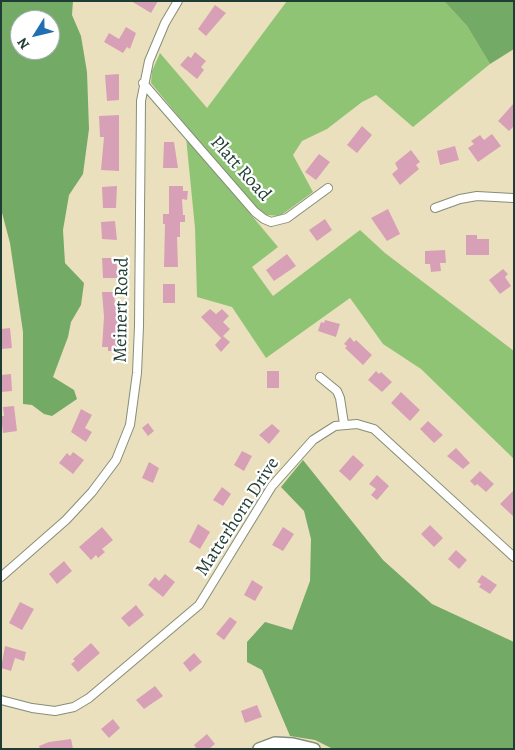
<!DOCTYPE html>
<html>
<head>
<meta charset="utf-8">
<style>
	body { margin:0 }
	#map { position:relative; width:515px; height:750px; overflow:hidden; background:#ebe0bd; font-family:Alegreya,serif }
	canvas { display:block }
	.frame { position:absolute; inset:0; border:2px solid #1f3d34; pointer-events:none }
	.north { position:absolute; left:10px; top:10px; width:50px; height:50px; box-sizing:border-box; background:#fff; border:1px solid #a5b1ae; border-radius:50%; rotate:234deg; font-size:14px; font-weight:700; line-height:20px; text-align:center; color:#1f3d34 }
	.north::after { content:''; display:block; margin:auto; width:18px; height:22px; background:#1f6fb2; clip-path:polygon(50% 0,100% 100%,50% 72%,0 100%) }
</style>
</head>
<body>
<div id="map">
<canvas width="515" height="750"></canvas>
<div class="frame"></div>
<div class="north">N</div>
</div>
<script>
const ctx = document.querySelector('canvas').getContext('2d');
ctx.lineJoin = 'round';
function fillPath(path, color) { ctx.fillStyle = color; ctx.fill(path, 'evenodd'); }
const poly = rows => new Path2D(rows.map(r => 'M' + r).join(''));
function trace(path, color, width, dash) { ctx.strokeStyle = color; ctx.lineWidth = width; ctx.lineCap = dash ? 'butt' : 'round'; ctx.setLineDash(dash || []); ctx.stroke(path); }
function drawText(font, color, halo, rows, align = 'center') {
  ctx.font = font + ' Alegreya,serif'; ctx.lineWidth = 4.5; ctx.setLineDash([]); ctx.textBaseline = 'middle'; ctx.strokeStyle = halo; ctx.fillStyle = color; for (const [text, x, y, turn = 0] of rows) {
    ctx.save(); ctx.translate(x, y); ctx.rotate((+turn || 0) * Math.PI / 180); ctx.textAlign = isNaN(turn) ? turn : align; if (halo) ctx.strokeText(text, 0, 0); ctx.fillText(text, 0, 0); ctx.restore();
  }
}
const green = poly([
	[287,1,444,1,467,26,490,64,413,127,376,95,362,102,327,129,302,141,293,155,313,192,280,216,267,215,254,208,151,83,152,71,160,53,207,108],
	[186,137,278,247,252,267,273,296,360,230,385,253,514,351,514,459,421,369,383,344,350,298,266,358,232,307,197,297,195,228]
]);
const forest = poly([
	[1,1,73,1,72,15,81,36,87,72,89,129,83,174,69,195,63,230,65,263,84,283,81,305,71,322,68,337,53,377,74,390,77,399,52,416,44,414,32,405,23,404,23,332,10,243,1,209],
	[20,20,50,20,50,50,20,50],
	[444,1,514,1,514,49,490,64,467,26],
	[303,460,383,560,432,604,514,642,514,749,333,749,315,740,290,736,262,670,247,662,247,642,265,622,292,630,310,581,311,539,304,511,281,487]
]);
const building = poly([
	[131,1,158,1,151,13],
	[215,5,226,13,206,36,198,29],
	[126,27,136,33,130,49,127,47,123,53,104,42,109,33,119,39],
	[195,52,206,61,201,67,204,70,197,79,180,65,188,56,191,58],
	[119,74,119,100,107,101,105,75],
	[514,103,514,126,509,131,498,121],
	[119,115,119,171,101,170,104,137,100,137,99,116],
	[362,126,372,135,357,153,347,145],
	[492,134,501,146,478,162,468,148,474,144,471,141,480,135,484,140],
	[164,142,174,142,178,168,163,168],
	[455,146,459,160,440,165,437,151],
	[411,150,420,162,416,165,419,169,400,185,392,174,398,169,395,163],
	[319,154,330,162,316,180,305,172],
	[117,186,116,208,103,208,102,187],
	[169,186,183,186,183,191,188,191,187,200,182,199,183,215,185,215,185,222,180,222,180,237,177,237,178,267,164,267,165,224,163,224,163,214,169,214],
	[388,209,400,234,387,241,371,218],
	[325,219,332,230,317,241,309,230],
	[115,221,117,240,102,239,101,222],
	[466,235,477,235,477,239,489,239,489,255,466,255],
	[445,250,446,263,440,263,441,271,431,272,430,264,425,264,425,251],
	[287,254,296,266,274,281,266,270],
	[102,258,116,258,118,278,103,278],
	[503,269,508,274,505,277,511,286,500,294,489,280],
	[163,284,175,284,175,303,163,303],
	[102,292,114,292,115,307,118,306,117,351,108,351,108,347,102,347,104,317],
	[210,309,216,314,222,309,229,316,223,322,230,329,221,338,201,317],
	[325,320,340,324,336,337,318,331,321,322,324,323],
	[10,328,12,348,1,349,1,329],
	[223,336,230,342,221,352,215,345],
	[350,337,354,342,356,340,372,355,363,365,345,348,347,346,344,344],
	[267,371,279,371,279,388,267,388],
	[376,371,379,374,381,372,392,382,382,392,368,380],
	[11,374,12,391,1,392,1,375],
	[401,392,420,410,410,421,391,403],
	[14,406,17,431,3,433,1,416,4,416,3,407],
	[81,409,92,415,85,428,92,432,86,442,71,432],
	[428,421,443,435,434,443,420,429],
	[148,423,154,431,148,436,142,428],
	[272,424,280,431,269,444,259,435],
	[456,448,470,463,463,469,447,456],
	[242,451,252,456,244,471,234,465],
	[73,452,84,460,73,474,59,463,67,453,70,456],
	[353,455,364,465,350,481,339,471],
	[149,462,159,468,153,483,142,478],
	[480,471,494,484,486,492,477,484,475,486,470,481],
	[377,475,389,486,377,500,371,495,376,489,369,484],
	[222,487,231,494,223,506,213,500],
	[514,490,514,517,500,504],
	[198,524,210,532,200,549,189,542],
	[430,525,443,538,434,547,421,534],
	[102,527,113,540,102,549,105,552,98,558,96,555,91,560,79,547],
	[283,527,294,534,283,551,272,545],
	[456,550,467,560,459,569,448,559],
	[64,561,72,571,57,584,49,574],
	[165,574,175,582,163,597,148,585,155,577,159,581],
	[482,575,497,585,490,594,479,587,481,584,477,582],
	[252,580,263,587,255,601,244,595],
	[20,602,34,609,22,630,9,623],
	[136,605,144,615,129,627,121,618],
	[230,617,237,622,224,640,216,634],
	[91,643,100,653,78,672,71,664,75,661,73,659],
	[5,646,26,652,24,661,15,658,11,671,1,668],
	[194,653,202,662,190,672,183,663],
	[155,686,163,696,144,709,136,700],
	[257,705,262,717,245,723,241,711],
	[113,719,120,728,109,738,101,729],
	[207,734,215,744,209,749,197,749,194,745],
	[71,739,73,749,40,749,39,746,49,742]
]);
const street = poly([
	[143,83,255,212,264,219,271,222,287,218,328,188],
	[435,208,460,199,477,196,513,198],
	[320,377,337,391,340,398,344,424],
	[1,577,66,520,92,492,116,460,130,425,137,373,139,326,141,101,149,61,165,23,178,1],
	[1,700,32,708,55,711,74,707,89,698,199,605,272,486,313,440,335,426,357,424,374,429,514,557]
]);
const secondary = poly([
	[259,749,275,743,293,744,314,749]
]);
const streetNames = [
	["Platt Road",240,169,48],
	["Meinert Road",122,310,-89],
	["Matterhorn Drive",238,517,-57]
];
fillPath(green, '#8fc475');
fillPath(forest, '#73aa66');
fillPath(building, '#d8a0b6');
trace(street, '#858e78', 10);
trace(secondary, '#858e78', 14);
trace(street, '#fff', 8);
trace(secondary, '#fff', 11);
drawText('19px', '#1f3d34', '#fff', streetNames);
</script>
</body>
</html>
